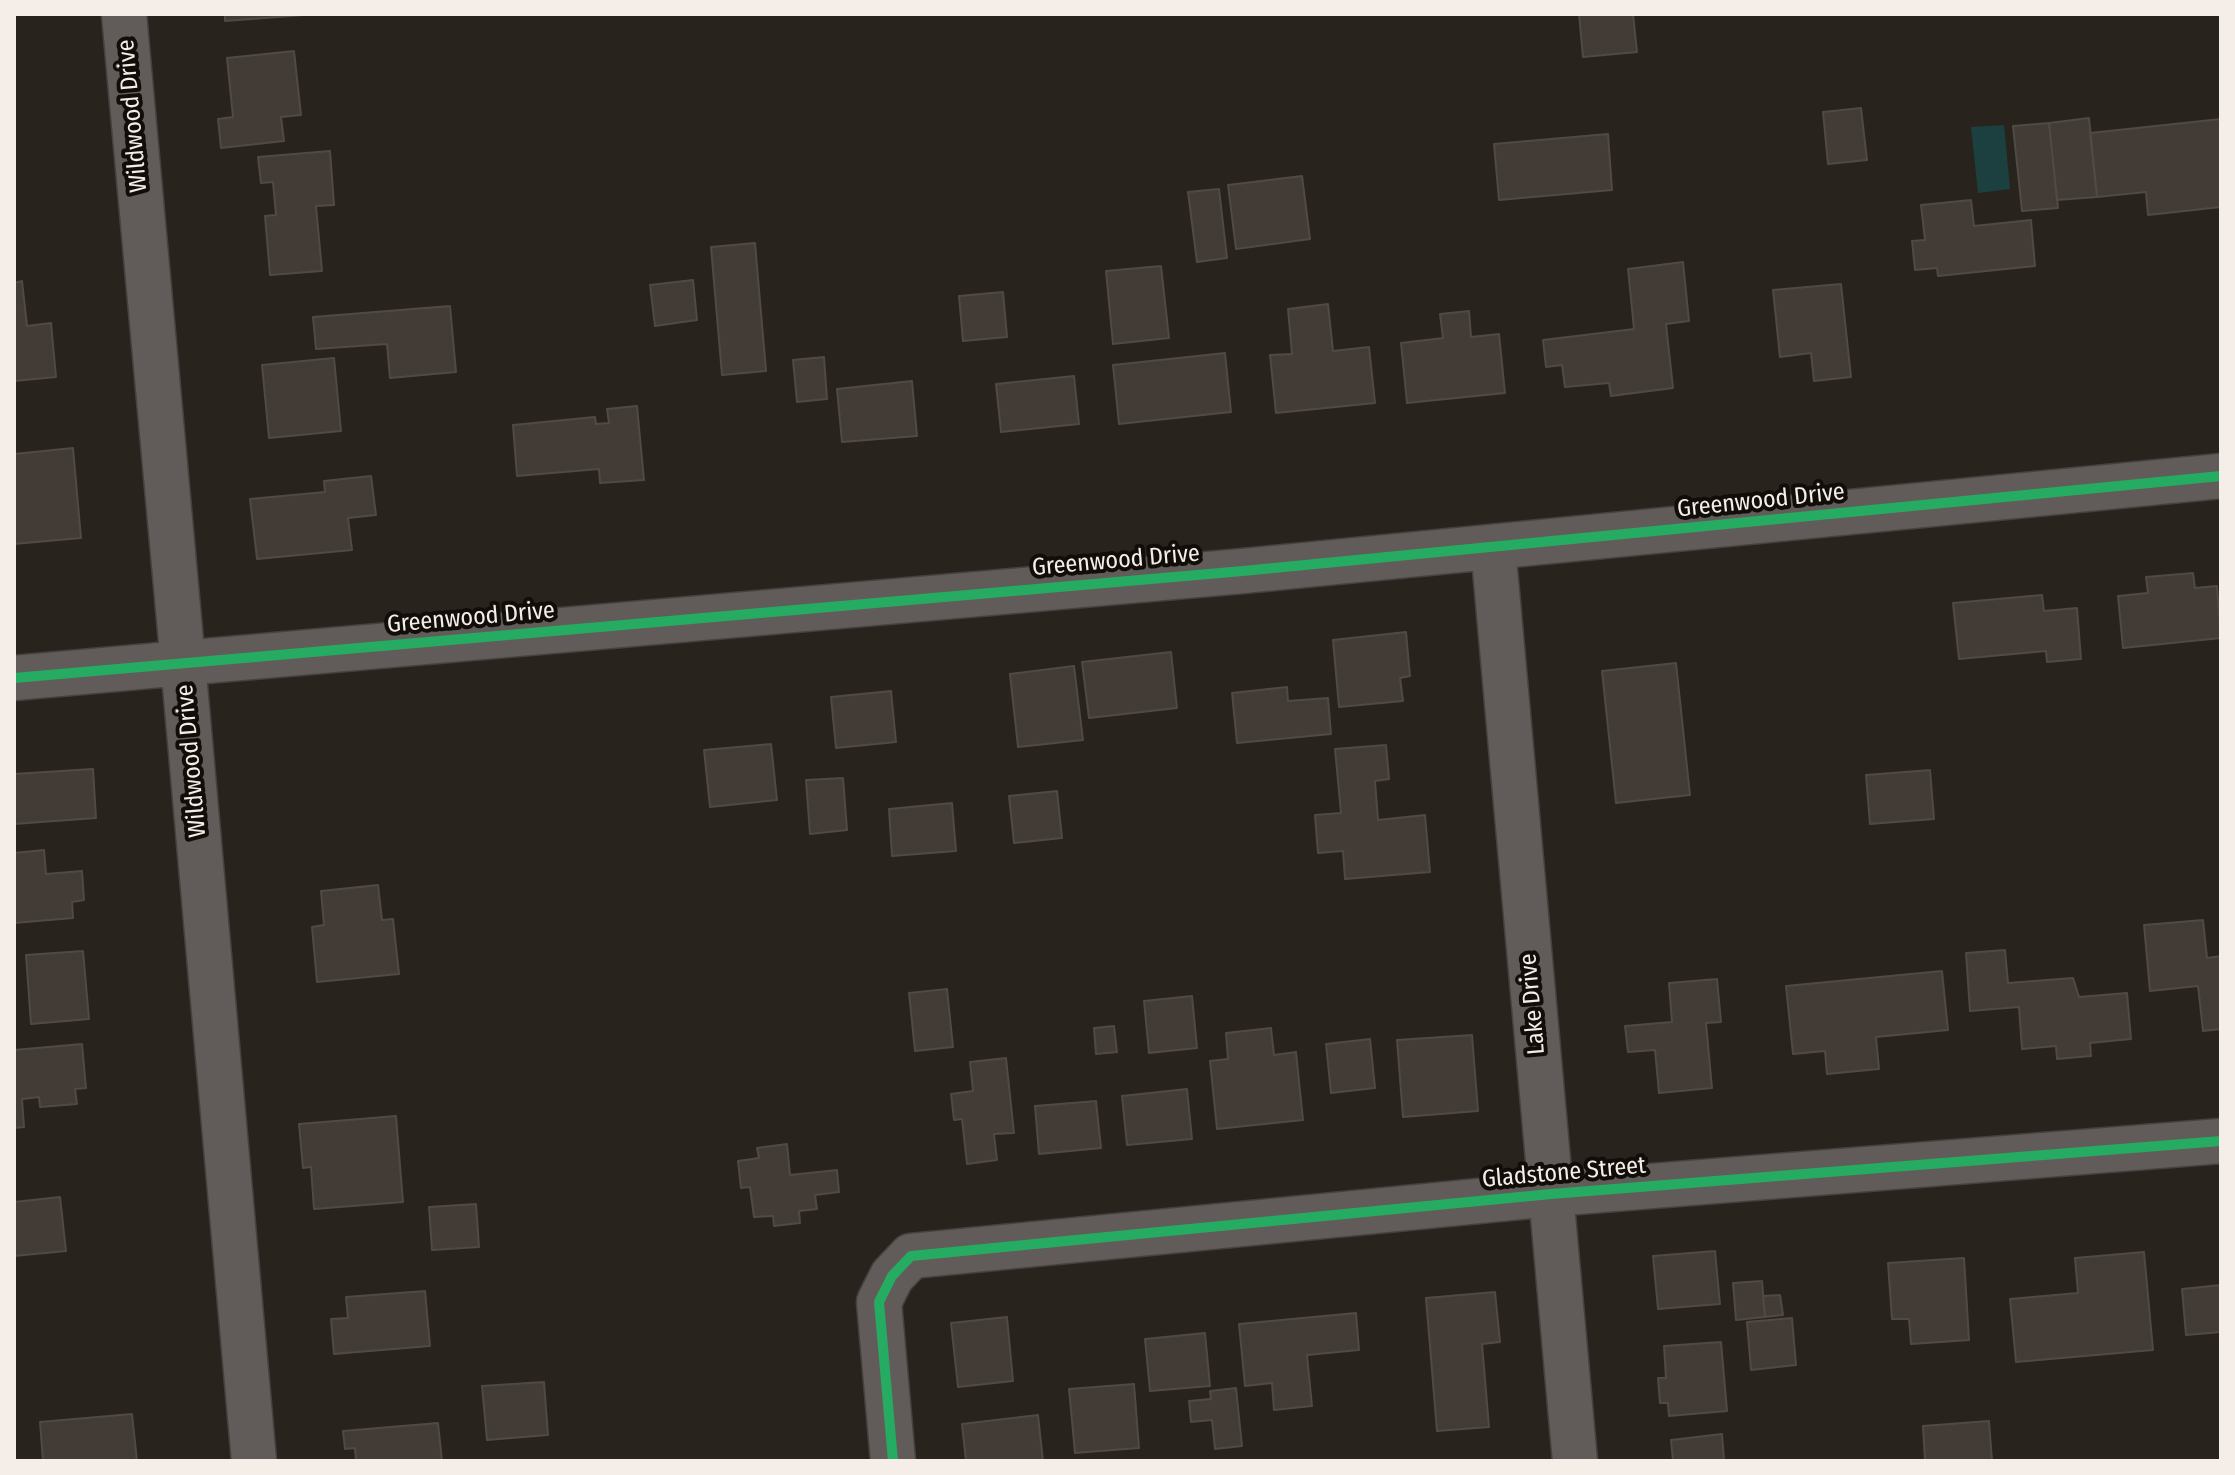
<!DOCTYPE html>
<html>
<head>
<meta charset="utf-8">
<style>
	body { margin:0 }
	#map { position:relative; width:2235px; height:1475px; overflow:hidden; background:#29231e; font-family:"Fira Sans Condensed",sans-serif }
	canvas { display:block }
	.frame { position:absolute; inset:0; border:16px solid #f4ede8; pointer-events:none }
</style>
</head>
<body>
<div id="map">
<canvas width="2235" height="1475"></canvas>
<div class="frame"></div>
</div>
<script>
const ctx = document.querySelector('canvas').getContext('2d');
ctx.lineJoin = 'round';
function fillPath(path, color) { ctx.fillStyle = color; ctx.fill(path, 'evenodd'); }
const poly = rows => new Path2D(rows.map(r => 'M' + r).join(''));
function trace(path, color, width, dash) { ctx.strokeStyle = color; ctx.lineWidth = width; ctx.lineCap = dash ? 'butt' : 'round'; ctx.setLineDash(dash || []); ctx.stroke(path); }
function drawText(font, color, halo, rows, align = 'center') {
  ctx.font = font + ' "Fira Sans Condensed",sans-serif'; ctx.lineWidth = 8; ctx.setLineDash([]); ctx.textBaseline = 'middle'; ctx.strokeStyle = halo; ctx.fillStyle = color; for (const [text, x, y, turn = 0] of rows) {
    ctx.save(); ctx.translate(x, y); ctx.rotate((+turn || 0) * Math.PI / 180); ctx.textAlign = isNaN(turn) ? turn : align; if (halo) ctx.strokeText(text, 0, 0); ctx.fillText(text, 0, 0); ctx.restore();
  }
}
const water = poly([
	[2004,125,2010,189,1978,193,1971,127]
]);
const building = poly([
	[225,14,317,14,225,21,225,14],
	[1579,14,1633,14,1637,52,1583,57,1579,14],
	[294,51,301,115,281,117,284,141,221,148,218,119,233,117,227,58,294,51],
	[1861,108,1867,160,1828,164,1823,112,1861,108],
	[2089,118,2097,197,2057,200,2049,123,2089,118],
	[2221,119,2221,207,2148,215,2146,192,2097,197,2090,133,2221,119],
	[2049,123,2058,208,2022,211,2013,126,2049,123],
	[1608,134,1612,190,1499,200,1494,144,1608,134],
	[330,151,334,205,316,206,322,271,270,275,265,216,276,215,273,182,261,183,258,157,330,151],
	[1302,176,1310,239,1236,249,1228,185,1302,176],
	[1219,189,1227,258,1197,262,1188,192,1219,189],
	[1971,200,1974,226,2031,220,2035,266,1938,276,1937,268,1915,270,1912,241,1925,240,1921,205,1971,200],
	[755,243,766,371,722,375,711,247,755,243],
	[1683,262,1689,321,1666,324,1673,388,1611,396,1609,383,1565,387,1562,365,1546,367,1543,340,1634,329,1628,269,1683,262],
	[1161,266,1169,338,1113,344,1106,271,1161,266],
	[693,280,697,320,655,326,650,285,693,280],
	[22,281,27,326,51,323,56,377,14,381,14,283,22,281],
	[1841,284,1851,377,1814,381,1811,353,1780,357,1773,290,1841,284],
	[1003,292,1007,337,963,341,959,296,1003,292],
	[1328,304,1333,351,1369,347,1375,403,1276,413,1270,355,1292,354,1288,309,1328,304],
	[450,306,456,372,390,378,387,344,316,349,313,317,450,306],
	[1469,311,1471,337,1499,334,1505,393,1407,403,1401,343,1443,338,1440,314,1469,311],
	[1225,353,1231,412,1119,424,1113,365,1225,353],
	[824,357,827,399,797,402,793,360,824,357],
	[334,358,341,431,269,438,262,365,334,358],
	[1074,376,1079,424,1001,432,996,384,1074,376],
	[912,381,917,436,842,442,837,389,912,381],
	[637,406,644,480,600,483,599,469,517,476,513,425,595,417,596,424,609,423,607,409,637,406],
	[73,448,81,538,14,544,14,454,73,448],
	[371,476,376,515,348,518,352,550,257,559,250,499,325,492,324,481,371,476],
	[2193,573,2195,588,2217,586,2221,638,2123,648,2118,596,2148,593,2146,577,2193,573],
	[2042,595,2044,611,2077,608,2081,659,2047,662,2046,651,1959,659,1953,603,2042,595],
	[1406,632,1410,676,1400,678,1403,701,1339,707,1333,640,1406,632],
	[1171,652,1177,708,1089,718,1082,662,1171,652],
	[1676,663,1690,795,1616,803,1602,671,1676,663],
	[1074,666,1083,740,1018,747,1010,674,1074,666],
	[1287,687,1288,701,1328,698,1331,734,1237,743,1232,693,1287,687],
	[891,691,896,742,836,748,831,697,891,691],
	[771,744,777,800,710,807,704,750,771,744],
	[1386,745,1389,779,1375,781,1378,820,1425,815,1430,872,1345,879,1343,851,1318,853,1315,815,1341,813,1335,749,1386,745],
	[93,769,96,818,14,824,14,774,93,769],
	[1930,770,1934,819,1870,824,1866,775,1930,770],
	[843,778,847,830,810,834,806,780,843,778],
	[1057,791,1062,838,1014,843,1009,796,1057,791],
	[952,803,956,851,892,856,889,809,952,803],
	[44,850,46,874,82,871,84,900,72,902,73,918,14,923,14,853,44,850],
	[378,885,382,920,393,919,399,974,317,982,312,927,324,925,321,891,378,885],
	[2203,920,2207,958,2221,956,2221,1029,2203,1031,2198,986,2150,991,2144,925,2203,920],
	[2005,950,2008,983,2073,978,2079,997,2127,993,2131,1039,2090,1043,2091,1056,2057,1059,2056,1046,2022,1049,2019,1007,1970,1011,1966,953,2005,950],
	[83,951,89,1019,31,1024,26,955,83,951],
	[1942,971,1948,1030,1876,1037,1879,1069,1827,1074,1825,1051,1793,1054,1786,986,1942,971],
	[1717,979,1721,1022,1706,1023,1712,1088,1659,1093,1655,1050,1628,1052,1625,1026,1672,1022,1669,983,1717,979],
	[947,989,953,1047,915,1051,909,993,947,989],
	[1192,996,1197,1048,1149,1053,1144,1001,1192,996],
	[1114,1026,1117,1052,1096,1054,1094,1028,1114,1026],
	[1271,1028,1274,1055,1296,1052,1303,1120,1217,1129,1210,1061,1228,1059,1226,1033,1271,1028],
	[1472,1035,1478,1111,1403,1117,1397,1040,1472,1035],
	[1370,1039,1375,1088,1331,1093,1326,1044,1370,1039],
	[82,1044,86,1088,75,1089,77,1104,40,1107,39,1097,22,1099,24,1127,14,1128,14,1050,82,1044],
	[1006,1058,1014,1133,994,1134,997,1160,967,1164,962,1119,954,1120,951,1094,973,1091,970,1062,1006,1058],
	[1187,1089,1192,1139,1127,1145,1122,1096,1187,1089],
	[1096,1101,1101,1148,1039,1154,1035,1106,1096,1101],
	[396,1116,403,1202,314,1209,311,1167,303,1168,299,1124,396,1116],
	[787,1144,790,1175,837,1170,839,1192,815,1195,817,1209,799,1211,800,1223,774,1226,773,1216,754,1217,750,1187,741,1188,738,1161,759,1158,757,1148,787,1144],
	[60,1197,66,1251,14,1256,14,1202,60,1197],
	[476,1204,479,1247,432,1250,429,1207,476,1204],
	[1715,1251,1720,1304,1658,1309,1653,1256,1715,1251],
	[2144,1252,2153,1350,2016,1362,2010,1299,2078,1293,2075,1258,2144,1252],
	[1964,1258,1969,1340,1911,1344,1909,1319,1892,1319,1888,1263,1964,1258],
	[1762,1281,1765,1317,1736,1320,1733,1283,1762,1281],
	[2221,1285,2221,1332,2186,1335,2182,1289,2221,1285],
	[425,1291,430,1346,334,1354,331,1319,348,1318,346,1297,425,1291],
	[1495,1292,1500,1342,1482,1344,1489,1427,1437,1431,1426,1298,1495,1292],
	[1780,1295,1783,1315,1765,1317,1763,1296,1780,1295],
	[1356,1313,1359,1350,1307,1355,1312,1406,1274,1410,1272,1383,1245,1386,1239,1324,1356,1313],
	[1007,1317,1013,1381,958,1387,951,1323,1007,1317],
	[1792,1318,1796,1365,1751,1370,1747,1322,1792,1318],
	[1205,1333,1210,1386,1150,1391,1145,1339,1205,1333],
	[1721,1342,1727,1411,1669,1416,1668,1403,1660,1403,1658,1378,1666,1378,1664,1346,1721,1342],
	[544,1382,548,1435,487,1440,482,1386,544,1382],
	[1134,1384,1139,1448,1075,1453,1069,1389,1134,1384],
	[1236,1388,1242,1446,1215,1449,1212,1420,1191,1422,1189,1401,1211,1399,1210,1391,1236,1388],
	[132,1414,137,1461,43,1461,40,1422,132,1414],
	[1038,1415,1043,1461,966,1461,962,1424,1038,1415],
	[1989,1421,1992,1461,1925,1461,1923,1426,1989,1421],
	[438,1423,442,1461,356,1461,355,1448,345,1449,343,1431,438,1423],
	[1722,1434,1724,1461,1673,1461,1671,1440,1722,1434]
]);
const minor = poly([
	[124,14,183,663,1243,571,2221,476],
	[1493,547,1575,1461],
	[893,1461,879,1302,892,1276,911,1256,1551,1194,2221,1141]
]);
const tertiary = poly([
	[14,678,183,663,254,1461]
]);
const cycleway = poly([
	[14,678,1243,571,2221,476],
	[893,1461,879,1302,892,1276,911,1256,1551,1194,2221,1141]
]);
const streetNames = [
	["Wildwood Drive",133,116,-95],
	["Greenwood Drive",1761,501,-6],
	["Greenwood Drive",1116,561,-5],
	["Greenwood Drive",471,618,-5],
	["Wildwood Drive",192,761,-95],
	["Lake Drive",1533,1004,-95],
	["Gladstone Street",1564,1173,-5]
];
fillPath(water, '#1c4040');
fillPath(building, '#433c36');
trace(building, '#504a46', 2);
trace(minor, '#46413e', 47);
trace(tertiary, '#46413e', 47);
trace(minor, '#615c59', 44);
trace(tertiary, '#615c59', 44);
trace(cycleway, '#26ab63', 10);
drawText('24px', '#f4ede8', '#110d09', streetNames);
</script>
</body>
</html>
